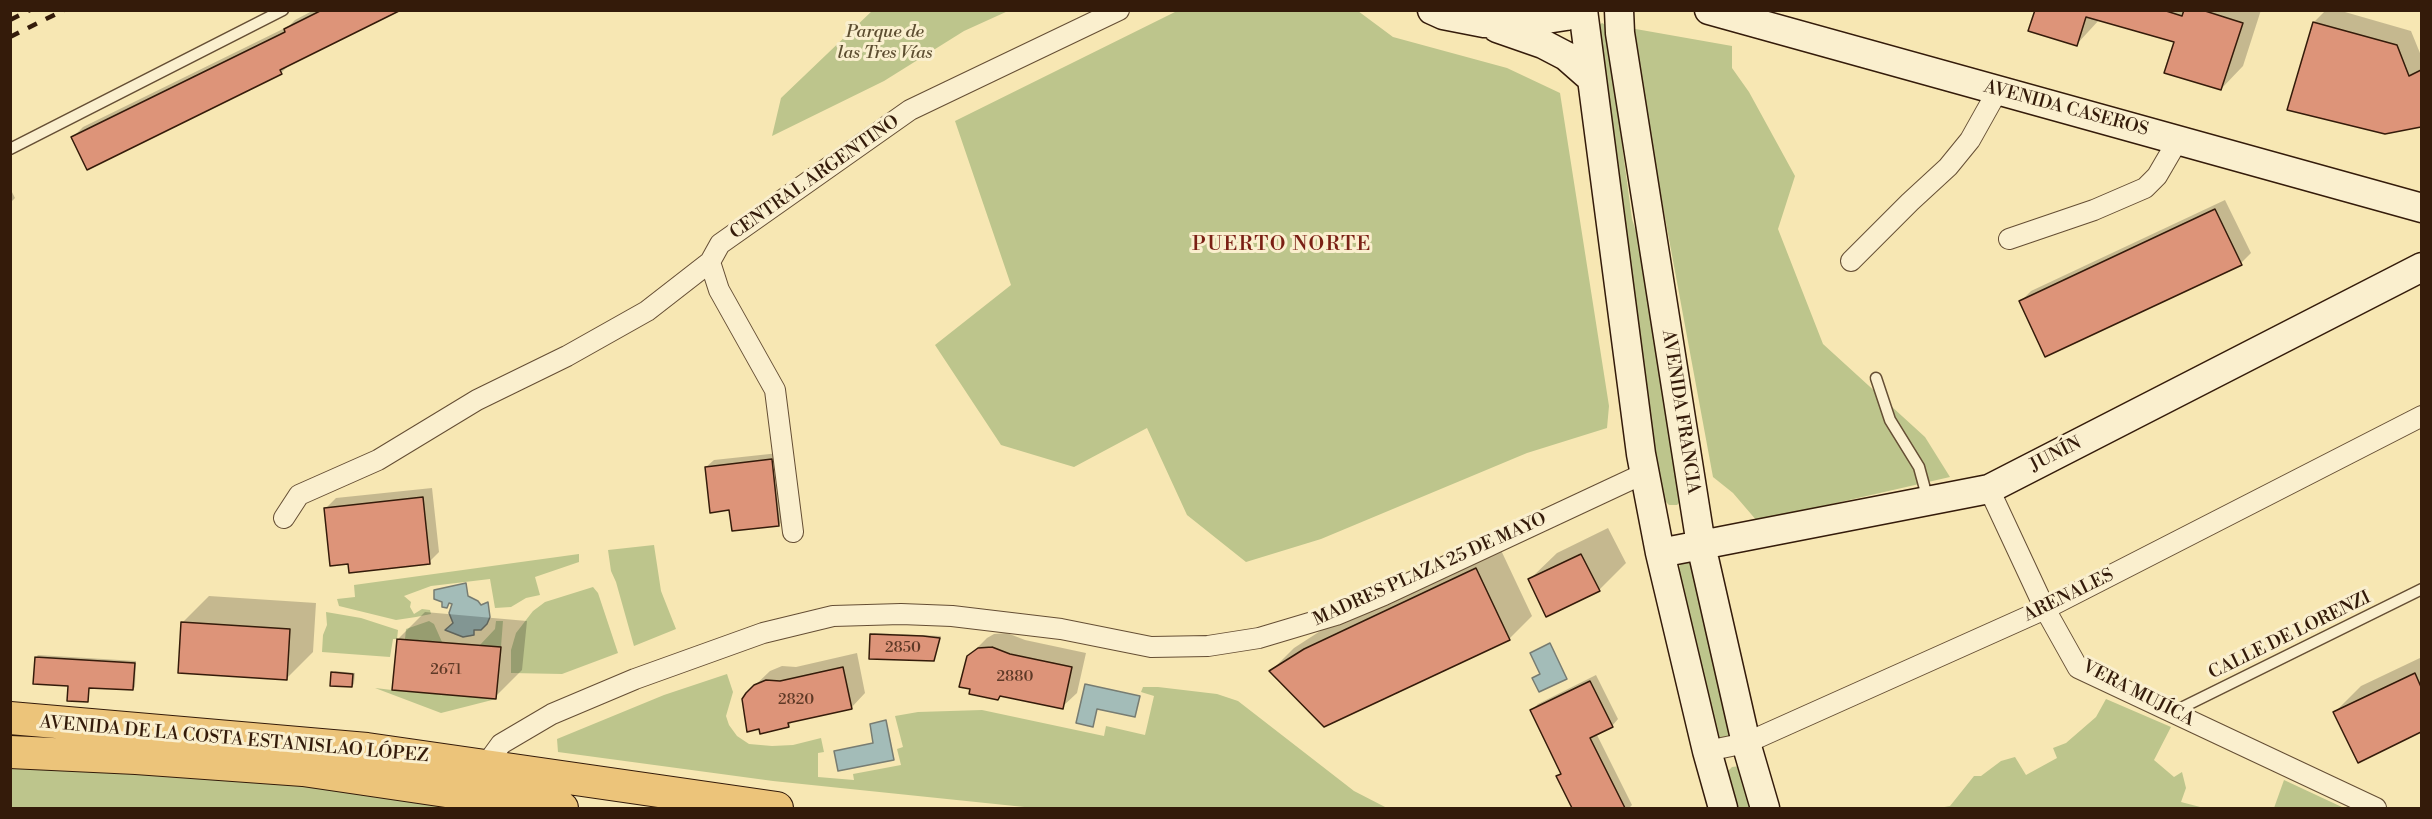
<!DOCTYPE html>
<html>
<head>
<meta charset="utf-8">
<style>
	body { margin:0 }
	#map { position:relative; width:2432px; height:819px; overflow:hidden; background:#f7e7b3; font-family:"Libre Bodoni",serif }
	canvas { display:block }
	.frame { position:absolute; inset:0; border:12px solid #341b0a; pointer-events:none }
</style>
</head>
<body>
<div id="map">
<canvas width="2432" height="819"></canvas>
<div class="frame"></div>
</div>
<script>
const ctx = document.querySelector('canvas').getContext('2d');
ctx.lineJoin = 'round';
function fillPath(path, color) { ctx.fillStyle = color; ctx.fill(path, 'evenodd'); }
const poly = rows => new Path2D(rows.map(r => 'M' + r).join(''));
function trace(path, color, width, dash) { ctx.strokeStyle = color; ctx.lineWidth = width; ctx.lineCap = dash ? 'butt' : 'round'; ctx.setLineDash(dash || []); ctx.stroke(path); }
function drawText(font, color, halo, rows, align = 'center') {
  ctx.font = font + ' "Libre Bodoni",serif'; ctx.lineWidth = 6; ctx.setLineDash([]); ctx.textBaseline = 'middle'; ctx.strokeStyle = halo; ctx.fillStyle = color; for (const [text, x, y, turn = 0] of rows) {
    ctx.save(); ctx.translate(x, y); ctx.rotate((+turn || 0) * Math.PI / 180); ctx.textAlign = isNaN(turn) ? turn : align; if (halo) ctx.strokeText(text, 0, 0); ctx.fillText(text, 0, 0); ctx.restore();
  }
}
const green = poly([
	[873,10,1008,11,964,31,884,81,772,136,781,98],
	[1177,11,1358,11,1393,37,1507,68,1560,93,1609,406,1607,428,1527,453,1321,539,1246,562,1187,515,1147,428,1074,467,1001,445,935,345,1011,285,955,121],
	[1602,23,1606,25,1632,219,1638,238,1646,255,1683,499,1677,505,1669,505,1663,499,1657,464,1598,26],
	[1630,28,1732,46,1732,68,1749,92,1795,176,1778,229,1823,344,1925,437,1950,477,1757,521,1733,493,1713,477],
	[654,545,661,591,676,629,634,646,616,582,611,571,608,550],
	[579,554,579,562,535,577,540,595,526,598,511,607,495,608,490,579,431,586,404,596,411,602,410,607,414,614,422,609,430,610,431,614,416,617,396,620,339,606,337,599,355,597,354,585],
	[1688,560,1695,561,1734,733,1728,737,1719,738,1716,733,1678,575,1680,564],
	[593,587,598,593,618,653,562,674,511,673,511,650,516,633,533,611,545,602],
	[326,612,361,618,398,630,397,639,393,639,390,657,322,652,323,635,327,625],
	[429,621,434,624,442,642,405,639,406,629],
	[496,621,503,621,501,647,479,646,495,629],
	[727,674,733,692,726,716,729,725,737,736,749,744,772,746,793,745,821,738,824,752,818,753,818,777,854,780,853,774,901,765,897,749,903,747,895,716,918,712,982,710,1104,736,1106,726,1145,735,1154,696,1141,692,1143,687,1158,687,1217,694,1238,701,1354,791,1387,808,1034,808,773,781,558,752,557,739,664,695],
	[375,688,392,690,496,699,441,713],
	[2106,699,2171,727,2154,760,2174,777,2182,772,2186,788,2181,802,2204,808,1939,808,1950,806,1974,776,1981,776,2001,761,2015,757,2026,775,2057,758,2053,748,2066,743,2096,717],
	[11,752,136,758,479,808,11,808],
	[1740,766,1757,808,1735,808,1727,772,1732,767],
	[2284,780,2344,808,2274,808]
]);
const water = poly([
	[466,583,468,596,478,601,481,605,488,602,490,617,487,624,481,630,474,630,474,635,463,637,445,630,453,623,449,613,452,604,449,603,447,608,442,607,442,602,434,599,434,590,466,583],
	[1550,643,1567,679,1539,692,1532,678,1540,674,1530,653,1550,643],
	[1085,684,1140,696,1135,717,1097,709,1093,727,1076,723,1085,684],
	[886,720,894,760,838,771,834,751,873,743,870,724,886,720]
]);
const shadow = poly([
	[314,10,398,10,290,64,281,73,73,137,83,127,289,26,295,20],
	[2037,10,2261,10,2243,66,2221,89,2176,41,2100,19,2076,45],
	[2326,10,2338,10,2411,31,2422,58,2422,126,2385,133,2314,22],
	[10,188,15,198,10,203],
	[2225,200,2251,253,2241,263,2021,301,2031,291],
	[779,453,786,517,779,525,731,509,706,467,714,460],
	[432,488,439,552,429,562,350,562,326,508,336,498],
	[1608,528,1626,563,1599,590,1530,579,1557,553],
	[1499,546,1532,616,1509,639,1271,671,1294,648,1328,626],
	[209,596,316,603,313,652,286,679,182,623],
	[425,612,527,621,522,670,495,697,398,639],
	[874,633,941,636,933,659,872,635],
	[1007,633,1025,640,1086,653,1077,693,1062,707,1002,695,998,698,972,653,987,638,994,634],
	[857,653,865,693,851,708,794,720,788,726,747,693,770,671,782,666,796,667],
	[38,655,136,661,135,687,133,689,90,686,87,701,36,657],
	[2422,657,2422,730,2358,761,2335,712,2361,686],
	[335,671,355,673,354,684,352,686,333,673],
	[1596,675,1618,719,1612,726,1596,733,1632,805,1629,808,1574,808,1558,776,1562,772,1532,710,1538,704]
]);
const building = poly([
	[322,10,401,10,280,70,282,74,87,170,71,137,285,32,284,29,322,10],
	[2035,10,2163,10,2182,16,2184,10,2202,10,2243,23,2221,90,2164,73,2174,42,2086,17,2077,46,2028,31,2035,10],
	[2313,22,2397,45,2409,76,2421,70,2421,127,2385,134,2287,110,2313,22],
	[2215,209,2242,265,2045,357,2019,301,2215,209],
	[772,459,779,526,732,531,729,510,710,513,705,467,772,459],
	[423,497,430,564,349,573,348,564,330,566,324,508,423,497],
	[1581,554,1600,591,1546,617,1528,579,1581,554],
	[1476,568,1510,640,1324,727,1269,671,1304,649,1476,568],
	[181,622,290,629,287,680,178,673,181,622],
	[870,634,923,636,940,638,934,661,869,659,870,634],
	[397,639,501,647,496,699,392,690,397,639],
	[992,647,1010,654,1072,667,1063,709,1000,696,998,700,969,694,970,689,959,687,967,656,978,648,992,647],
	[35,657,135,663,133,690,89,688,88,702,67,701,68,686,33,684,35,657],
	[843,667,852,709,788,723,789,727,760,734,759,729,747,732,742,699,746,693,754,685,766,680,780,681,843,667],
	[331,672,353,674,352,687,330,686,331,672],
	[2415,673,2421,687,2421,732,2358,763,2333,712,2415,673],
	[1590,681,1613,727,1590,738,1625,808,1572,808,1556,776,1561,774,1530,710,1590,681]
]);
const service = poly([
	[10,149,283,10],
	[1876,378,1890,420,1919,467,1928,500],
	[2173,712,2422,589]
]);
const minor = poly([
	[2009,239,2094,210,2145,188,2157,176,2178,140],
	[1851,261,1910,202,1948,167,1970,140,1998,90],
	[710,262,719,290,775,390,793,532],
	[1989,489,2045,609,2078,668,2376,808],
	[284,518,299,495,378,460,477,400,567,356,647,311,710,262,720,244,910,110,1119,10],
	[1707,751,1746,743,2045,609,2422,416],
	[482,773,485,766,501,744,552,714,635,679,763,633,833,616,901,614,952,616,1061,629,1151,647,1208,646,1259,638,1336,615,1384,595,1645,473]
]);
const secondary = poly([
	[1432,10,1443,15,1484,23,1514,24,1566,16,1583,10],
	[1583,10,1641,454,1660,553,1707,751,1723,808],
	[1619,10,1620,33,1701,545,1746,743,1765,808],
	[1709,10,2422,208],
	[1497,28,1543,44,1566,56,1591,78],
	[1660,553,1989,489,2422,267]
]);
const primary = poly([
	[10,718,367,749,777,808],
	[10,752,136,758,303,770,562,808]
]);
const rail = poly([
	[10,20,30,10],
	[10,37,64,10]
]);
const numberNames = [
	["2850",903,648],
	["2671",446,670],
	["2880",1015,677],
	["2820",796,700]
];
const parkNames = [
	["Parque de",885,33],
	["las Tres Vías",885,54]
];
const streetNames = [
	["AVENIDA CASEROS",2066,109,15],
	["CENTRAL ARGENTINO",815,178,-35],
	["AVENIDA FRANCIA",1680,412,81],
	["JUNÍN",2056,455,-27],
	["MADRES PLAZA 25 DE MAYO",1430,570,-24],
	["ARENALES",2069,596,-26],
	["CALLE DE LORENZI",2290,636,-26],
	["VERA MUJÍCA",2138,694,27],
	["AVENIDA DE LA COSTA ESTANISLAO LÓPEZ",234,740,5]
];
const neighbourhoodNames = [
	["PUERTO NORTE",1282,245]
];
fillPath(green, '#bdc58c');
fillPath(water, '#a3bcb8');
trace(water, '#777c72', 1.5);
fillPath(shadow, '#0003');
fillPath(building, '#dd9479');
trace(building, '#341b0a', 1.5);
trace(service, '#654e34', 13);
trace(minor, '#654e34', 22);
trace(secondary, '#341b0a', 31);
trace(primary, '#341b0a', 34);
trace(service, '#faefce', 10);
trace(minor, '#faefce', 20);
trace(secondary, '#faefce', 28);
trace(primary, '#ecc47a', 32);
trace(rail, '#341b0a', 4.5, [10, 10]);
drawText('15px', '#5e3926', null, numberNames);
drawText('italic 18px', '#5d4e31', '#faefce', parkNames);
drawText('18px', '#341b0a', '#faefce', streetNames);
ctx.letterSpacing = '1.5px';
drawText('20px', '#7a1f14', '#faefce', neighbourhoodNames);
ctx.letterSpacing = '0px';
</script>
</body>
</html>
